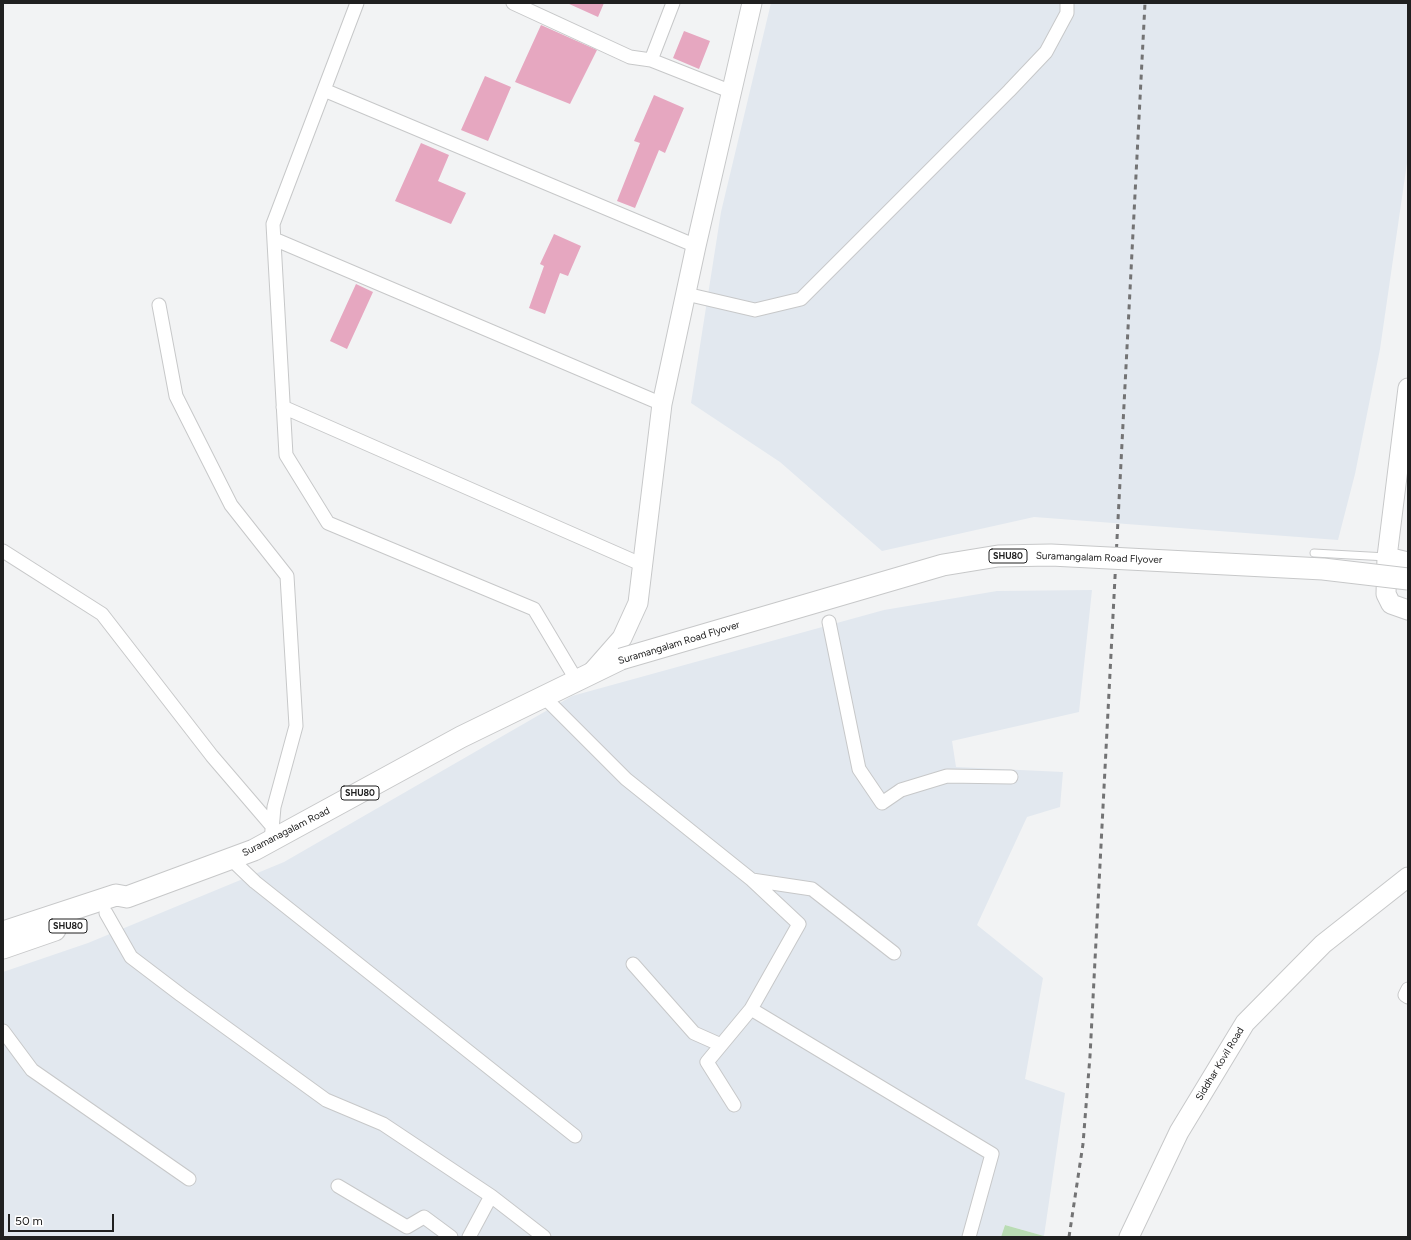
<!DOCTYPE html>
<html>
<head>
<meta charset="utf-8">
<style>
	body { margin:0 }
	#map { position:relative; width:1411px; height:1240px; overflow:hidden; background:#f2f3f4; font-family:Figtree,sans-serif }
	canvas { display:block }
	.frame { position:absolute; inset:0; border:4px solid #202020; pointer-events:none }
	.scale { position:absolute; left:8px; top:1214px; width:106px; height:18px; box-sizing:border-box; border:2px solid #202020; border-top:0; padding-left:5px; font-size:12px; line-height:14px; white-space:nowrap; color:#202020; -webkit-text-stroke:3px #fff; paint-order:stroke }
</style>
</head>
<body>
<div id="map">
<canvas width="1411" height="1240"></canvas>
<div class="frame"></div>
<div class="scale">50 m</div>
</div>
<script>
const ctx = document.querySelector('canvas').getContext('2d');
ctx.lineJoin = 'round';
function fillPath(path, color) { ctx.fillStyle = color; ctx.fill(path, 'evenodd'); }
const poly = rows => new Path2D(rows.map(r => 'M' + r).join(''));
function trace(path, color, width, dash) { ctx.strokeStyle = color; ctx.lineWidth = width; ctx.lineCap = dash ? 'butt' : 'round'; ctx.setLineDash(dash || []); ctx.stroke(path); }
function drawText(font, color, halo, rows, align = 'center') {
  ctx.font = font + ' Figtree,sans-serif'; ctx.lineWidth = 4; ctx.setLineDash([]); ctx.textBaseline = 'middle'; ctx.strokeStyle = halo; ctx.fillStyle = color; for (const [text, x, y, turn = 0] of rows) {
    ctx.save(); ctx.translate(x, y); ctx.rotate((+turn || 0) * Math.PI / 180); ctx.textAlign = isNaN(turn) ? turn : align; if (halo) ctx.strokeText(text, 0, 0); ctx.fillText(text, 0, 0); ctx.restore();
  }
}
const built = poly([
	[771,3,1408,3,1408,156,1380,349,1355,474,1338,540,1034,517,882,551,780,462,691,403,721,212],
	[1092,590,1079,712,952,741,956,767,1063,772,1060,807,1027,817,977,925,1043,978,1025,1079,1065,1093,1044,1236,1005,1225,1001,1237,3,1237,3,972,88,943,284,862,572,696,884,610,997,591]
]);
const green = poly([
	[1005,1225,1044,1236,1044,1237,1001,1237]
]);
const building = poly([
	[567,3,604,3,598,17],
	[541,25,597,50,570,104,515,82],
	[684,31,710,41,699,69,673,58],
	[485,76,511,87,488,141,461,130],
	[654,95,684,108,665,153,659,150,635,208,617,201,640,143,634,141],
	[421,143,449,155,438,181,466,193,451,224,395,201],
	[554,234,581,246,568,276,560,273,545,314,529,308,544,266,540,264],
	[356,284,373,292,347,349,330,341]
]);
const lane = poly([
	[1314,553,1387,557]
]);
const street = poly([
	[357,3,273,224,286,455,328,523,534,609,577,681],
	[513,3,630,57,651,60],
	[673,3,651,60,732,92],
	[324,90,696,246],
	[274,239,662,404],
	[686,294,755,310,801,299,1009,91,1046,52,1067,13,1067,3],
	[159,305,176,396,231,505,287,576,296,726,274,807,271,841],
	[283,407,643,565],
	[3,551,102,614,212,756,272,826],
	[829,622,859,769,882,803,901,790,947,776,1011,777],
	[544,697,626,779,752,880,799,924,751,1009,992,1154,969,1237],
	[231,859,255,882,575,1136],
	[752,880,812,889,894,953],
	[106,913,131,957,181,995,326,1100,383,1124,491,1196,469,1237],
	[633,964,694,1033,721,1045],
	[1408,989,1405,995,1408,997],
	[3,1031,32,1070,189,1179],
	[734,1105,707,1062,751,1009],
	[338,1186,407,1227,424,1217,451,1237],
	[491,1196,544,1237]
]);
const secondary = poly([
	[1408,388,1387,557,1386,594,1391,604,1408,610],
	[1387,557,1408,562],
	[593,671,622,638,638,603,662,404,696,246,752,3],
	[1129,1237,1179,1132,1245,1023,1323,944,1408,877]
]);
const primary = poly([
	[3,932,116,895,127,897,254,850,461,737,621,659],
	[3,948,55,930]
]);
const rail = poly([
	[1069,1237,1083,1144,1090,1056,1145,3]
]);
const primaryBridge = poly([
	[621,659,943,565,998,556,1051,555,1323,569,1408,579]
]);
const shields = [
	[1008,556,38],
	[360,793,38],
	[68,926,38]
];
const shieldNames = [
	["SHU80",1008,556],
	["SHU80",360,793],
	["SHU80",68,926]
];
const streetNames = [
	["Suramangalam Road Flyover",1099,558,2],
	["Suramangalam Road Flyover",679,643,-17],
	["Suramanagalam Road",286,832,-27],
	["Siddhar Kovil Road",1220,1064,-59]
];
fillPath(built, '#e2e8ef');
fillPath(green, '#b9dcb4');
fillPath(building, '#e6a7c0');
trace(lane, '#c7c8c9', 9);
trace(street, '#c7c8c9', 15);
trace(secondary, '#c7c8c9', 21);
trace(primary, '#c7c8c9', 23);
trace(lane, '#fff', 7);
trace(street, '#fff', 13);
trace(secondary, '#fff', 19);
trace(primary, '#fff', 21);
trace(rail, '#737374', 3, [5, 5]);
trace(primaryBridge, '#c7c8c9', 23, []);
trace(primaryBridge, '#fff', 21);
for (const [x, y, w] of shields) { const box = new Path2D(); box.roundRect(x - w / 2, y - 7, w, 14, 3); ctx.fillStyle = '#fff'; ctx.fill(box); trace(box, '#202020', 1); }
drawText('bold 9px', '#202020', null, shieldNames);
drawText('10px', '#202020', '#fff', streetNames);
</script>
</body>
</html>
